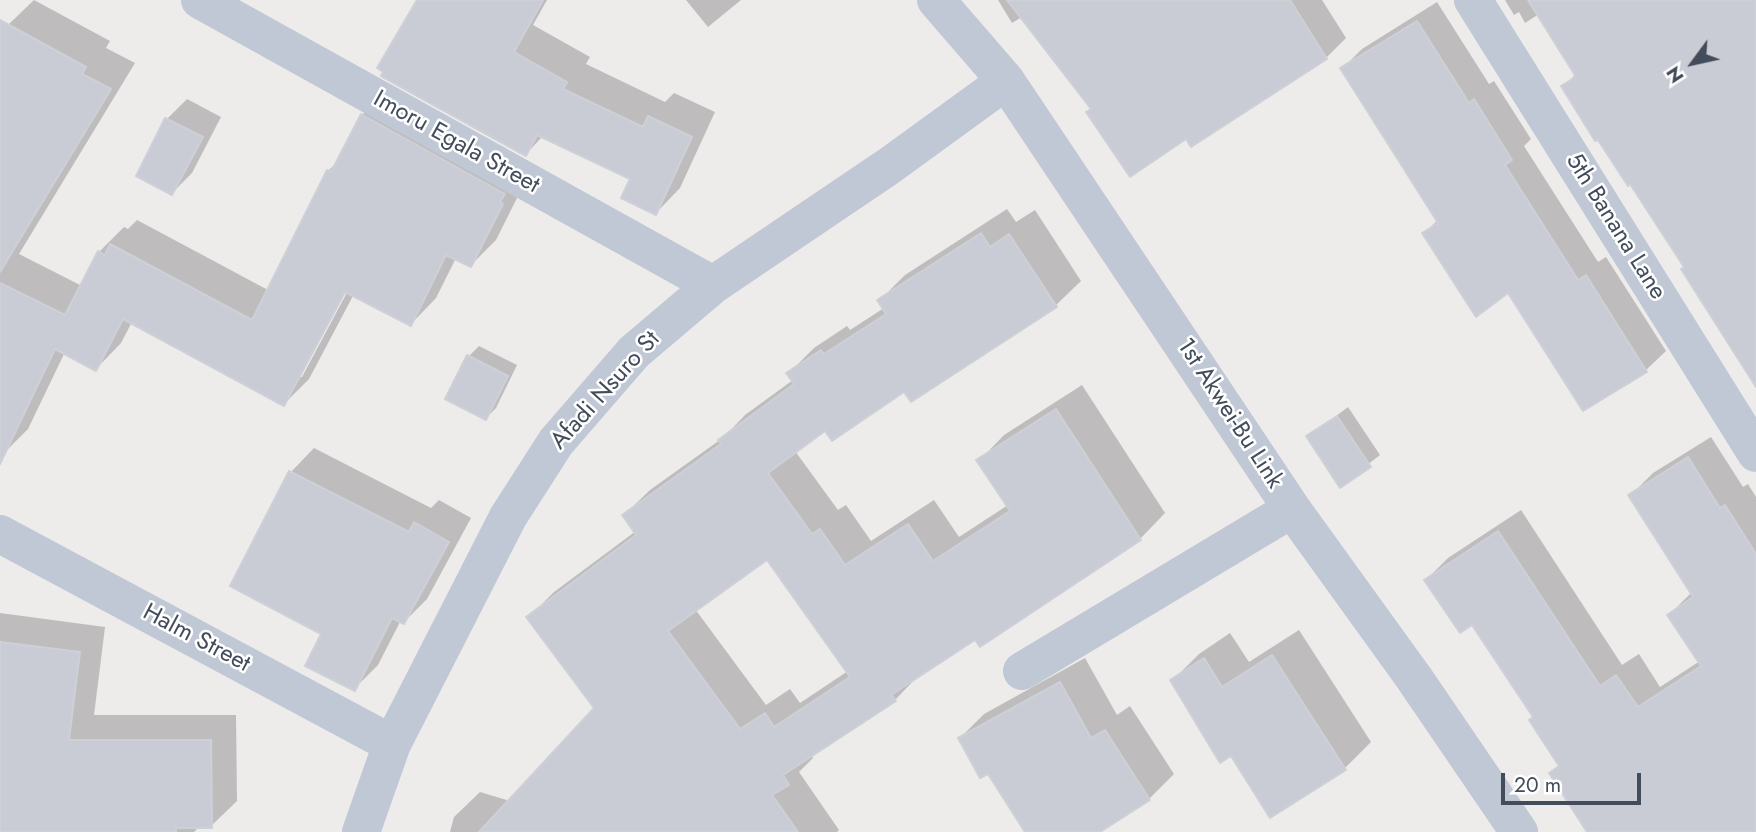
<!DOCTYPE html>
<html>
<head>
<meta charset="utf-8">
<style>
	body { margin:0 }
	#map { position:relative; width:1756px; height:832px; overflow:hidden; background:#eeebeb; font-family:Jost,sans-serif }
	canvas { display:block }
	.north { position:absolute; left:1658px; top:28px; width:70px; height:70px; -webkit-text-stroke:5px #fff; paint-order:stroke; rotate:237deg; font-size:19px; font-weight:700; line-height:28px; text-align:center; color:#424c5a }
	.north::after { content:''; display:block; margin:auto; width:24px; height:32px; background:#424c5a; clip-path:polygon(50% 0,100% 100%,50% 72%,0 100%) }
	.scale { position:absolute; left:1501px; top:773px; width:140px; height:32px; box-sizing:border-box; border:4px solid #424c5a; border-top:0; padding-left:9px; font-size:21px; line-height:24px; white-space:nowrap; color:#424c5a; -webkit-text-stroke:5px #fff; paint-order:stroke }
</style>
</head>
<body>
<div id="map">
<canvas width="1756" height="832"></canvas>
<div class="north">N</div>
<div class="scale">20 m</div>
</div>
<script>
const ctx = document.querySelector('canvas').getContext('2d');
ctx.lineJoin = 'round';
function fillPath(path, color) { ctx.fillStyle = color; ctx.fill(path, 'evenodd'); }
const poly = rows => new Path2D(rows.map(r => 'M' + r).join(''));
function trace(path, color, width, dash) { ctx.strokeStyle = color; ctx.lineWidth = width; ctx.lineCap = dash ? 'butt' : 'round'; ctx.setLineDash(dash || []); ctx.stroke(path); }
function drawText(font, color, halo, rows, align = 'center') {
  ctx.font = font + ' Jost,sans-serif'; ctx.lineWidth = 5; ctx.setLineDash([]); ctx.textBaseline = 'middle'; ctx.strokeStyle = halo; ctx.fillStyle = color; for (const [text, x, y, turn = 0] of rows) {
    ctx.save(); ctx.translate(x, y); ctx.rotate((+turn || 0) * Math.PI / 180); ctx.textAlign = isNaN(turn) ? turn : align; if (halo) ctx.strokeText(text, 0, 0); ctx.fillText(text, 0, 0); ctx.restore();
  }
}
const shadow = poly([
	[34,0,110,41,106,48,135,63,19,254,82,286,99,252,124,227,128,229,137,220,268,290,328,171,339,160,362,115,388,90,527,178,496,240,471,265,456,258,436,298,411,324,354,294,309,379,284,404,132,322,121,343,96,369,65,352,28,429,3,454,0,453,0,41,8,25],
	[348,283,351,285,302,377,298,377],
	[419,0,547,0,533,25,590,57,586,64,665,102,674,93,715,112,680,188,656,213,632,178,543,136,526,154],
	[686,0,741,0,708,27],
	[998,0,1322,0,1346,38,1326,58,1186,136,1092,108,1022,17,1012,23],
	[1505,0,1756,0,1756,383,1631,182,1563,87,1576,74,1539,14,1525,23,1519,12,1514,15],
	[1437,2,1489,84,1494,81,1531,139,1524,146,1598,262,1606,257,1666,351,1646,370,1584,409,1509,290,1424,233,1438,220,1342,69,1362,49],
	[187,99,221,117,192,173,172,193,138,175,167,119],
	[1007,209,1016,222,1035,210,1081,281,1055,306,905,390,826,428,795,451,838,510,846,505,871,541,934,500,959,537,1008,505,979,461,1004,435,1082,385,1165,513,1140,539,921,673,895,700,811,754,813,758,799,772,839,830,837,832,450,832,454,817,480,792,510,801,597,708,529,617,554,592,636,531,624,515,650,490,724,437,745,415,793,380,789,373,814,348,847,326,850,330,884,308,879,301,905,275],
	[767,558,848,671,800,703,790,689,766,705,695,609],
	[479,346,517,365,496,408,486,418,469,356],
	[1348,407,1380,455,1341,485,1308,437],
	[1711,437,1743,487,1748,484,1756,497,1756,823,1751,832,1589,832,1551,773,1560,764,1535,717,1473,623,1426,580,1448,558,1521,510,1622,665,1639,654,1660,687,1700,661,1669,615,1692,592,1631,495,1653,473],
	[314,448,431,508,439,500,471,518,427,599,404,622,401,620,378,665,354,689,323,634,233,585,291,472],
	[0,613,105,627,94,715,236,715,237,801,211,826,199,827,194,832,0,832],
	[1299,630,1371,742,1345,768,1231,754,1173,680,1199,654,1230,633,1249,662],
	[1085,658,1117,715,1130,706,1174,774,1149,799,1097,832,1027,832,988,772,959,739,984,714]
]);
const building = poly([
	[417,0,543,0,514,52,567,82,563,89,643,127,648,116,692,137,656,215,621,198,630,179,537,135,526,156,381,76,383,72,377,68,417,0],
	[1007,0,1290,0,1327,59,1191,147,1186,139,1130,177,1086,112,1091,109,1007,0],
	[1528,0,1756,0,1756,387,1681,269,1684,267,1630,184,1628,186,1598,140,1595,141,1561,86,1576,77,1528,0],
	[0,20,86,67,82,74,111,89,0,272,0,20],
	[1417,21,1469,103,1474,99,1512,160,1505,165,1578,280,1586,275,1647,372,1583,411,1508,293,1476,317,1422,233,1438,223,1340,68,1417,21],
	[361,114,505,194,500,202,503,204,471,267,446,255,411,326,345,292,284,406,123,319,96,371,55,349,0,464,0,283,65,315,98,251,105,255,110,244,252,320,327,170,331,172,361,114],
	[165,118,203,137,172,195,136,176,165,118],
	[981,233,990,247,1009,234,1057,307,911,402,904,392,832,441,825,431,768,473,812,534,820,529,845,565,908,524,933,561,1010,511,976,460,1056,409,1141,540,980,647,975,640,891,695,896,701,783,775,789,785,772,795,798,832,479,832,594,708,526,617,636,535,622,515,721,444,718,440,794,384,786,373,821,350,824,354,886,314,877,300,981,233],
	[767,560,850,677,774,727,765,713,740,729,668,631,767,560],
	[467,355,508,376,486,420,445,399,467,355],
	[1337,416,1371,467,1340,488,1306,436,1337,416],
	[1688,457,1720,508,1725,505,1756,554,1756,832,1587,832,1549,773,1559,766,1529,720,1533,717,1472,625,1460,633,1424,580,1498,531,1600,686,1616,675,1638,707,1701,666,1667,615,1693,597,1628,495,1688,457],
	[289,471,409,532,414,522,449,542,404,624,392,618,355,691,305,666,321,634,230,586,289,471],
	[0,642,80,652,69,740,211,740,212,828,176,828,176,832,0,832,0,642],
	[1272,655,1346,770,1270,818,1231,756,1220,763,1170,680,1204,658,1222,687,1272,655],
	[1060,682,1091,738,1105,730,1150,800,1100,832,1025,832,988,774,980,778,958,738,1060,682]
]);
const minor = poly([
	[200,0,713,285],
	[936,0,1006,81,1292,509,1414,678,1519,832],
	[1473,0,1756,453],
	[0,534,392,744],
	[1022,671,1292,509],
	[361,832,392,744,508,517,556,442,634,352,713,285,889,166,1006,81]
]);
const streetNames = [
	["Imoru Egala Street",456,143,29],
	["5th Banana Lane",1615,227,58],
	["Afadi Nsuro St",606,391,-48],
	["1st Akwei-Bu Link",1229,414,57],
	["Halm Street",196,639,28]
];
fillPath(shadow, '#0003');
fillPath(building, '#c9ccd4');
trace(building, '#ced0d8', 2);
trace(minor, '#c0c8d5', 38);
drawText('24px', '#424c5a', '#fff', streetNames);
</script>
</body>
</html>
